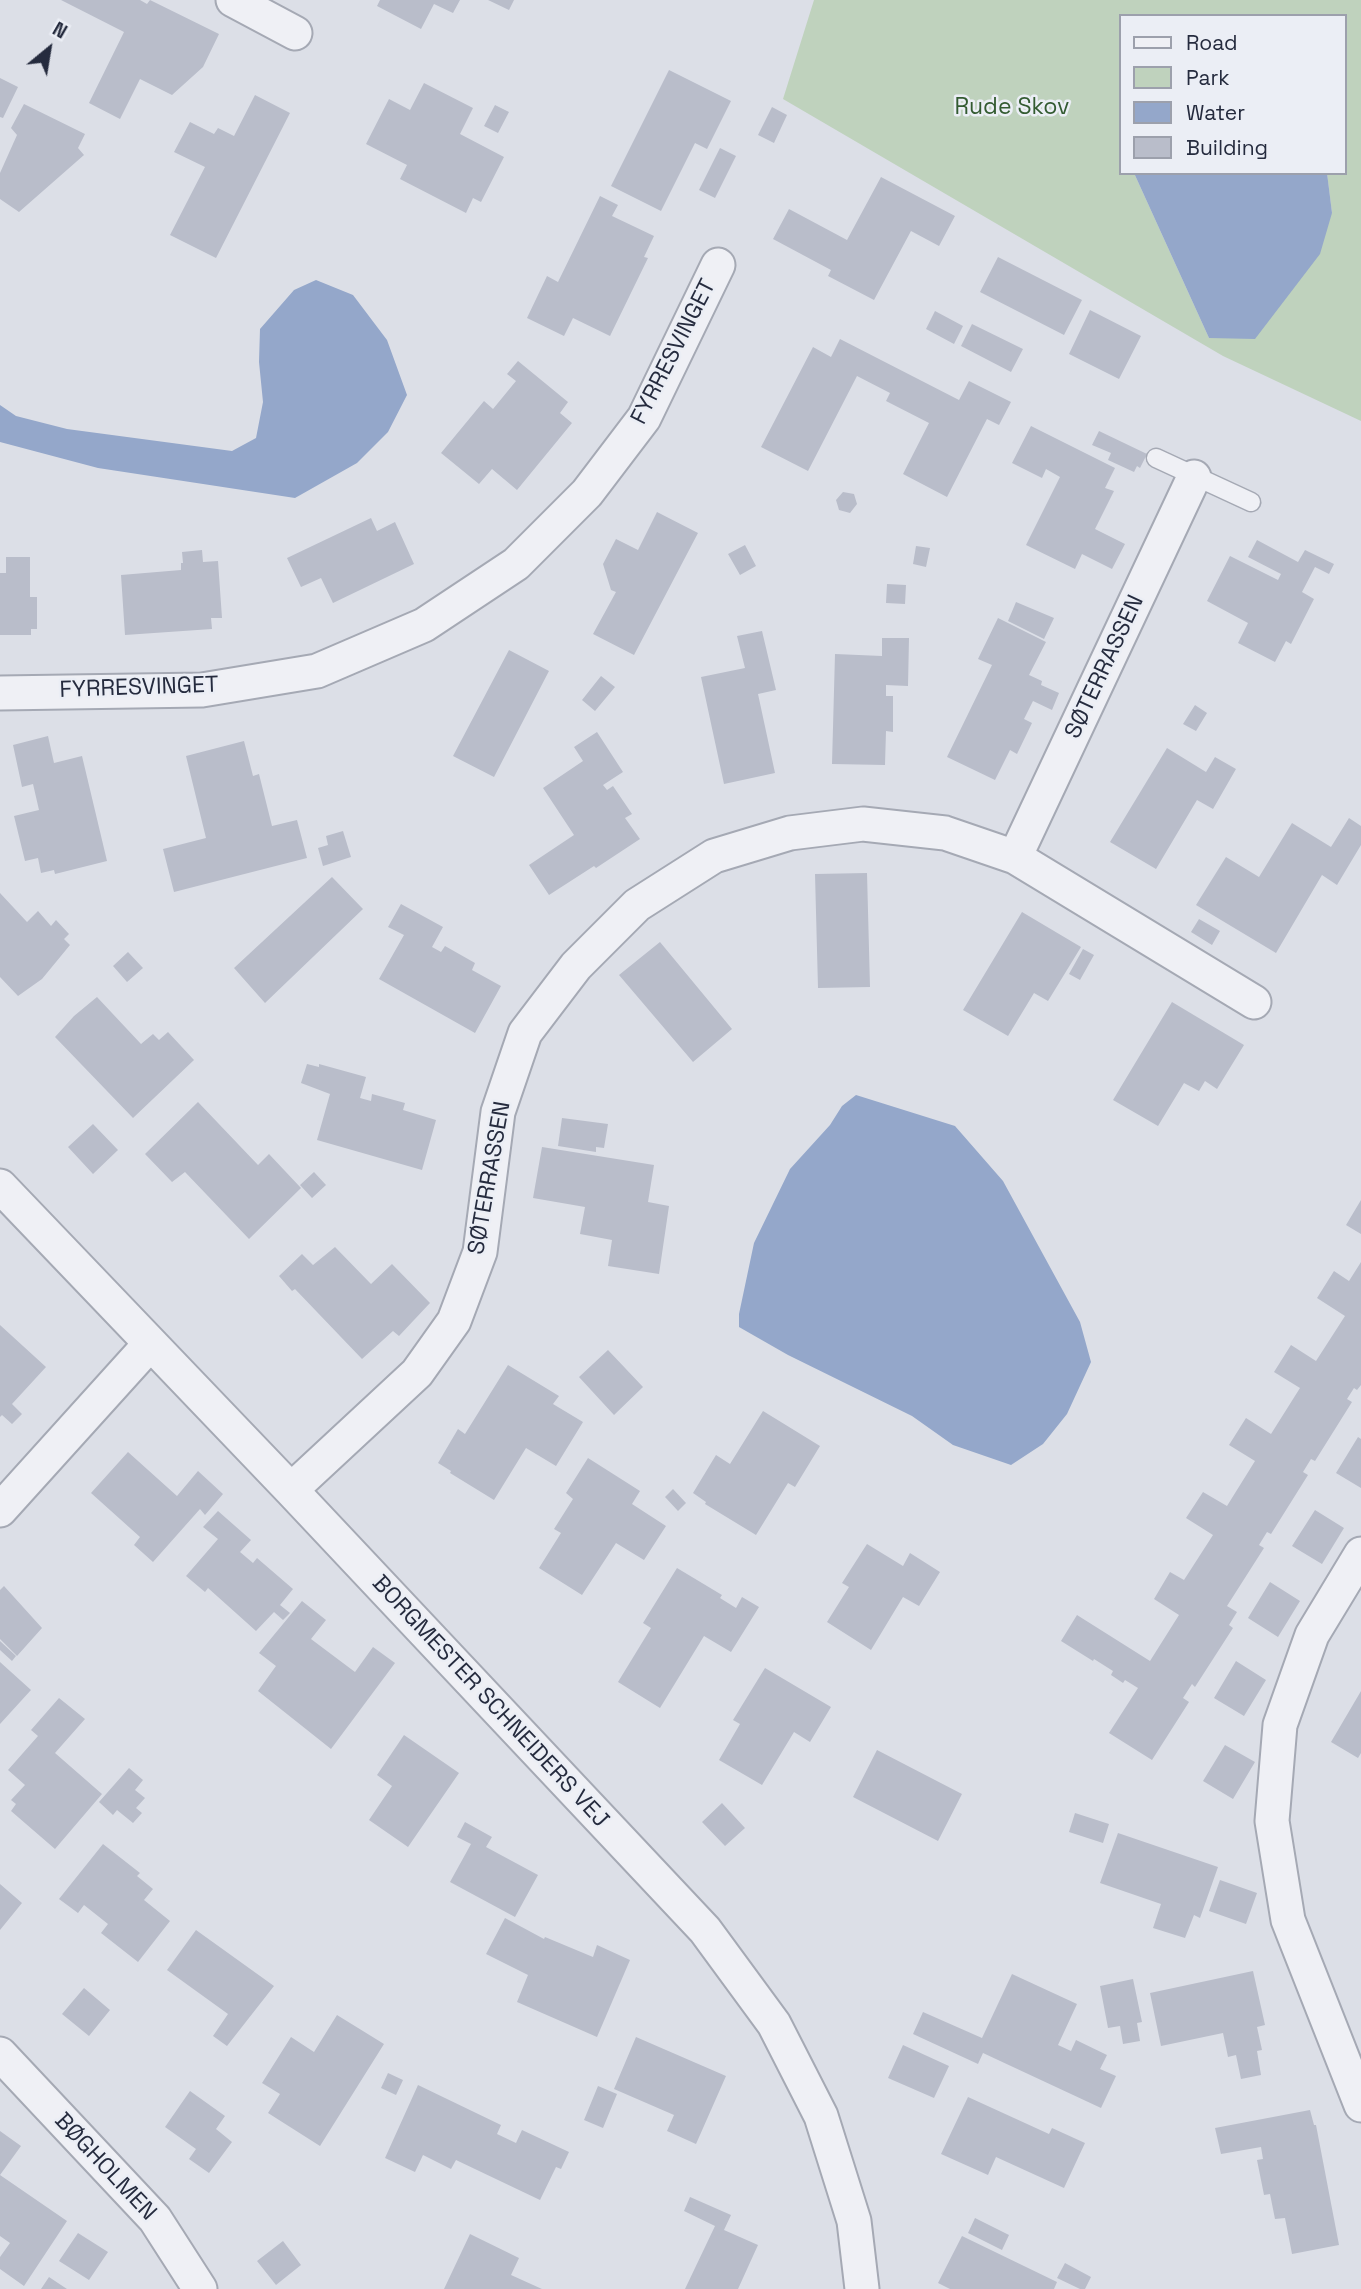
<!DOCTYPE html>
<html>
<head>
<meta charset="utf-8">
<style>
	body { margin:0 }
	#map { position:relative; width:1361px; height:2289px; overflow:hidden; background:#dcdfe7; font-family:"Space Grotesk",sans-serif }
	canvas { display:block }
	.legend { position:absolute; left:1119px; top:14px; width:228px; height:161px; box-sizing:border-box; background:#ebeef5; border:2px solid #9ca0ac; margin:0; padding:9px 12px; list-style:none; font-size:21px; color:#252b3e }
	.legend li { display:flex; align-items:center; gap:14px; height:35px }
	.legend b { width:35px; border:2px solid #9ca0ac }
	.north { position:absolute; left:14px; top:14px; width:70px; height:70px; -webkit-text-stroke:5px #ebeef5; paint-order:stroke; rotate:30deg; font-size:19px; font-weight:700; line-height:28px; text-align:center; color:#252b3e }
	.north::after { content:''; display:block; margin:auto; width:24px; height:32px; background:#252b3e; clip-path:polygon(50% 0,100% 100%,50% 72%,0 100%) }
</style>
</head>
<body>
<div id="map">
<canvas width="1361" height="2289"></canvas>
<ul class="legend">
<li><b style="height:9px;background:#eff0f5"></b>Road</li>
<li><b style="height:19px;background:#bfd2bd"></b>Park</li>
<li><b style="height:19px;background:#94a7ca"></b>Water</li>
<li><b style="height:19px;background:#b9bdca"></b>Building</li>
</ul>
<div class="north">N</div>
</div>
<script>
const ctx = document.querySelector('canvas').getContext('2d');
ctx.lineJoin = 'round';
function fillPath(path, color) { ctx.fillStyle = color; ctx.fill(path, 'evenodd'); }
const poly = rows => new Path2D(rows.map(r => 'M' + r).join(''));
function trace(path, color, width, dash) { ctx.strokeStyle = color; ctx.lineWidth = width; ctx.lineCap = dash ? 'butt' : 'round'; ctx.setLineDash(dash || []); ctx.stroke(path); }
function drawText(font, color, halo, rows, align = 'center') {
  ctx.font = font + ' "Space Grotesk",sans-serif'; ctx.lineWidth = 5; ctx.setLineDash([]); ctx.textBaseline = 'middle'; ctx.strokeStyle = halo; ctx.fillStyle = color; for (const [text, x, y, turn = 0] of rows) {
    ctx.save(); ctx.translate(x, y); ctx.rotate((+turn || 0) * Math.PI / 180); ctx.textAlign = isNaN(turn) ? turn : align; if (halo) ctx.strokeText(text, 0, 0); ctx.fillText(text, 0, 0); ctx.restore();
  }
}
const green = poly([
	[814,0,1361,0,1361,421,1223,356,783,99],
	[1121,16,1345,16,1345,173,1327,173,1332,213,1209,338,1134,173,1121,173]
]);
const water = poly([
	[1134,173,1327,173,1332,213,1320,254,1255,339,1209,338],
	[316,280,353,295,387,340,407,395,388,432,357,463,295,498,98,468,0,442,0,405,16,416,67,429,232,451,256,438,263,402,259,362,260,329,294,290],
	[856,1095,955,1126,1003,1181,1080,1322,1091,1362,1067,1414,1043,1444,1011,1465,953,1445,912,1416,788,1355,739,1327,739,1314,754,1243,790,1169,830,1125,842,1106]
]);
const building = poly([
	[61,0,140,0,147,4,150,0,219,34,203,67,172,95,140,79,120,119,89,103,124,32],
	[380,0,460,0,453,13,434,4,421,29,377,6],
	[488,0,514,0,509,10],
	[669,70,731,101,707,149,695,143,661,211,611,186],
	[0,78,18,87,3,118,0,117],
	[424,83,473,108,460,134,504,157,481,202,473,198,466,213,400,179,407,165,366,144,389,99,410,110],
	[255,95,290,113,216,258,170,235,205,167,174,152,190,122,214,134,218,128,234,136],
	[24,104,85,134,78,148,84,155,19,212,0,199,0,173,17,135,11,128],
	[495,105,509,112,498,133,484,126],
	[772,107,787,115,774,143,758,135],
	[720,148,736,156,715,198,699,190],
	[881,177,955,216,939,246,911,231,874,300,828,276,831,270,773,239,789,209,847,240],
	[600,196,618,205,612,216,654,236,644,257,648,258,610,336,573,318,564,336,527,318,547,276,558,282],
	[998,257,1082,300,1064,335,980,292],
	[1090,310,1141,336,1119,379,1069,354],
	[935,311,963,326,954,344,926,329],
	[972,324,1023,349,1011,372,961,346],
	[840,339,959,400,969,381,1011,402,999,425,987,419,947,497,903,474,929,423,886,401,890,393,857,376,808,471,761,447,813,347,831,357],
	[518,361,568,402,560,413,572,423,517,490,492,469,479,484,441,453,484,401,493,409,516,381,507,374],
	[1031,426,1115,468,1105,488,1114,491,1095,529,1125,544,1112,569,1082,554,1075,569,1026,545,1060,477,1046,469,1042,478,1012,463],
	[1099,431,1147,454,1140,468,1137,466,1134,472,1108,460,1111,453,1092,445],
	[843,492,854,494,857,504,850,513,839,510,836,500],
	[657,512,698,533,634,655,593,634,616,592,611,590,603,564,616,539,638,550],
	[371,518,377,531,395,522,414,564,333,603,321,578,301,587,287,558],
	[1257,540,1298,562,1305,550,1334,564,1329,574,1315,567,1302,592,1314,599,1291,644,1286,641,1275,662,1238,643,1248,623,1207,601,1230,556,1278,580,1281,574,1248,557],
	[745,545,756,566,740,575,728,554],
	[916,546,930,548,926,567,913,564],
	[202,550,203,562,218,561,222,618,211,618,212,629,125,635,121,575,181,570,181,563,183,563,182,552],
	[6,557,30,557,30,597,37,597,37,629,31,629,31,635,0,635,0,573,6,573],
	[887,584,906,585,905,604,886,603],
	[1016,602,1054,618,1044,639,1008,621],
	[998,618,1046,642,1029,675,1042,681,1041,685,1059,693,1052,710,1033,701,1024,719,1032,723,1017,754,1010,750,995,780,947,757,992,665,978,659],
	[762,631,776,690,758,694,775,773,724,784,701,677,745,668,737,636],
	[882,638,909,638,908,686,886,685,886,696,893,696,893,732,886,731,885,765,832,764,835,654,882,656],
	[509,650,549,671,494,777,453,756],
	[601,676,615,687,595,711,582,700],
	[1195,705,1207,713,1196,731,1183,724],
	[597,732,623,772,603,785,607,790,613,786,632,814,625,818,640,839,596,868,594,866,549,895,529,865,574,835,543,788,583,761,574,747],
	[48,736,54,763,82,756,107,861,55,874,54,870,41,873,38,858,25,861,14,816,39,810,33,784,22,787,13,745],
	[244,741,253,776,259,774,272,826,297,820,307,858,174,892,163,849,206,838,186,756],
	[1167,748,1206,772,1215,757,1236,769,1213,809,1197,800,1156,869,1110,842],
	[1349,818,1361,826,1361,845,1337,885,1322,875,1276,953,1196,905,1226,857,1259,877,1292,823,1331,847],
	[343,831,351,857,323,866,318,848,328,845,326,836],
	[867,873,870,987,818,988,815,874],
	[332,877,363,909,265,1003,234,968],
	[0,893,27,922,38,911,51,926,56,920,69,934,64,939,70,945,42,979,18,996,0,977],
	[401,904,443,927,432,947,441,952,445,946,475,963,472,970,501,986,475,1033,379,979,404,935,388,927],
	[1022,912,1081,947,1048,1001,1034,993,1008,1036,963,1010],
	[1199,919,1220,931,1212,945,1191,932],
	[660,942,732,1029,693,1062,619,975],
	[1083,949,1094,955,1080,980,1069,974],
	[128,952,143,968,127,982,113,966],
	[97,997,141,1044,153,1034,159,1040,168,1032,194,1060,133,1118,55,1037,74,1016],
	[1172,1002,1244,1045,1217,1089,1205,1081,1199,1091,1184,1083,1158,1126,1113,1100],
	[307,1064,319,1067,319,1064,366,1077,360,1098,371,1101,372,1094,405,1103,403,1110,436,1120,422,1170,317,1140,330,1094,301,1083],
	[198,1102,258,1165,269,1154,301,1188,249,1239,185,1172,172,1182,145,1154],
	[562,1118,608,1124,604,1148,596,1147,596,1152,558,1146],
	[93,1124,118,1150,93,1174,68,1147],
	[542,1147,654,1165,648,1202,669,1206,659,1274,608,1266,612,1240,580,1234,585,1207,533,1198],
	[314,1172,326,1185,312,1198,300,1185],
	[1361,1200,1361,1234,1346,1225],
	[335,1247,371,1284,392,1264,430,1303,399,1336,393,1331,362,1359,295,1289,292,1291,279,1276,302,1254,313,1265],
	[1361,1262,1361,1385,1357,1390,1354,1388,1347,1399,1352,1402,1315,1461,1311,1459,1303,1472,1308,1475,1271,1534,1267,1532,1259,1545,1264,1548,1227,1606,1237,1612,1229,1625,1233,1628,1195,1687,1192,1684,1183,1698,1189,1702,1152,1760,1109,1733,1138,1688,1125,1680,1123,1683,1111,1675,1113,1671,1094,1659,1093,1661,1061,1641,1077,1615,1150,1661,1179,1615,1154,1599,1170,1572,1184,1580,1213,1535,1186,1518,1203,1492,1227,1506,1255,1461,1229,1445,1246,1418,1271,1434,1300,1388,1274,1372,1291,1345,1316,1361,1345,1316,1317,1298,1334,1271,1349,1281],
	[0,1325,46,1367,12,1404,22,1414,12,1424,2,1415,0,1417],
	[608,1350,643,1387,614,1415,579,1377],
	[508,1365,559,1396,553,1404,583,1422,556,1466,526,1448,494,1500,450,1473,451,1471,438,1463,458,1429,465,1434],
	[763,1411,820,1446,795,1487,788,1483,756,1535,705,1504,706,1502,693,1493,716,1455,730,1464],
	[1358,1437,1361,1439,1361,1488,1336,1473],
	[128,1452,177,1496,198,1471,223,1494,205,1515,200,1509,153,1562,134,1545,140,1537,91,1493],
	[588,1458,640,1491,632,1504,666,1526,644,1560,616,1543,582,1595,539,1568,561,1533,554,1529,573,1499,566,1493],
	[673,1489,686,1503,678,1511,665,1497],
	[1315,1510,1344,1528,1322,1564,1292,1546],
	[218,1511,251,1540,240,1552,253,1563,257,1558,293,1589,280,1605,290,1613,283,1620,274,1612,256,1631,208,1588,205,1592,186,1576,218,1539,203,1527],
	[867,1544,903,1566,910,1553,940,1572,919,1606,903,1597,871,1650,827,1622,849,1587,842,1583],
	[677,1568,722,1595,720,1598,736,1608,742,1597,759,1607,731,1652,704,1636,660,1708,618,1682,651,1628,643,1623],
	[1270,1582,1300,1601,1278,1637,1248,1618],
	[4,1586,42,1628,17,1656,0,1639,0,1590],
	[302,1601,326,1620,311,1639,355,1672,373,1647,395,1663,331,1749,258,1691,276,1666,259,1653],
	[0,1641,16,1656,12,1661,0,1650],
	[1236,1661,1266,1680,1244,1716,1214,1698],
	[0,1662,31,1690,0,1724],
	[765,1668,831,1707,810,1742,794,1732,762,1785,719,1760,740,1724,733,1720],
	[1361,1691,1361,1753,1358,1758,1331,1742],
	[59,1698,85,1719,55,1753,102,1794,55,1849,11,1811,16,1804,11,1800,25,1785,8,1770,38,1736,31,1730],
	[404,1735,459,1773,408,1847,369,1820,392,1786,377,1775],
	[1225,1745,1255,1762,1233,1799,1203,1781],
	[877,1750,962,1794,938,1841,853,1797],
	[129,1768,143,1780,135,1790,145,1798,136,1808,142,1813,133,1823,117,1810,113,1815,99,1802],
	[722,1803,745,1828,725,1846,702,1822],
	[1075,1813,1109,1824,1103,1843,1069,1832],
	[465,1822,492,1837,486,1847,538,1875,515,1917,450,1882,471,1844,457,1837],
	[1118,1833,1218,1867,1200,1918,1194,1915,1185,1938,1153,1928,1161,1904,1100,1883],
	[103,1844,140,1873,137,1876,153,1889,144,1900,170,1921,138,1962,101,1933,108,1924,84,1905,78,1913,59,1899],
	[1220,1880,1257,1893,1246,1924,1209,1911],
	[0,1884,22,1903,0,1930],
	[505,1918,544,1939,545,1937,593,1957,597,1945,630,1960,597,2037,517,2002,528,1975,486,1954],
	[196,1930,274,1986,227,2046,213,2036,228,2014,167,1970],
	[1253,1971,1265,2025,1257,2027,1262,2050,1257,2051,1261,2075,1241,2079,1236,2055,1228,2057,1223,2033,1161,2046,1150,1993],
	[1012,1974,1077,2004,1058,2045,1071,2051,1076,2040,1107,2055,1100,2069,1116,2076,1101,2108,983,2053,978,2064,913,2034,923,2012,982,2038],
	[1133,1979,1142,2022,1137,2023,1140,2041,1123,2044,1120,2026,1108,2028,1100,1986],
	[84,1988,110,2010,89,2036,62,2014],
	[337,2015,384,2044,320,2146,268,2113,280,2094,262,2083,291,2037,314,2052],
	[636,2037,726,2076,696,2144,667,2131,674,2115,614,2089],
	[903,2045,949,2066,934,2098,888,2078],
	[388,2073,403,2080,396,2095,381,2088],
	[418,2085,501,2125,497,2134,516,2143,522,2130,569,2152,561,2169,556,2167,540,2200,456,2160,451,2169,423,2155,415,2172,385,2158],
	[598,2086,617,2094,603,2128,584,2120],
	[190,2091,225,2116,216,2129,232,2142,209,2173,189,2159,196,2149,165,2127],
	[968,2097,1049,2134,1052,2128,1085,2143,1064,2188,996,2157,988,2175,941,2154],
	[1310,2110,1314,2125,1316,2125,1339,2245,1292,2254,1285,2218,1275,2219,1270,2194,1264,2195,1257,2160,1263,2159,1261,2147,1221,2154,1215,2128],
	[0,2131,21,2146,0,2175],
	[0,2175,67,2221,24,2286,0,2269,0,2257,10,2243,0,2236],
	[690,2197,731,2215,724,2230,758,2245,738,2289,685,2289,715,2226,684,2211],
	[975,2218,1009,2235,1002,2250,968,2233],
	[78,2233,108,2252,89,2280,59,2261],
	[470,2234,519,2258,511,2275,542,2289,444,2289],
	[962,2236,1057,2282,1054,2289,950,2289,938,2283],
	[283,2241,301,2265,276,2285,257,2261],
	[1065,2263,1091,2277,1085,2289,1080,2289,1057,2278],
	[49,2277,67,2289,41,2289]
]);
const lane = poly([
	[1156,458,1251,502]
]);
const street = poly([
	[233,0,295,33],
	[0,693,202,690,317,671,424,625,516,564,587,493,644,418,718,265],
	[1015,857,1194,477],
	[0,1186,291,1490,705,1930,774,2024,821,2116,854,2221,862,2289],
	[291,1490,417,1373,454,1321,480,1252,498,1112,525,1033,576,966,637,905,714,856,790,833,863,824,945,833,1015,857,1254,1002],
	[0,1510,150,1344],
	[1361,1554,1312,1635,1280,1725,1272,1821,1288,1920,1361,2105],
	[0,2054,155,2219,200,2289]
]);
const parkNames = [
	["Rude Skov",1012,108]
];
const streetNames = [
	["FYRRESVINGET",674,352,-63],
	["SØTERRASSEN",1105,667,-65],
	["FYRRESVINGET",139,688,-2],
	["SØTERRASSEN",490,1178,-80],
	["BORGMESTER SCHNEIDERS VEJ",490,1702,47],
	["BØGHOLMEN",105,2167,47]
];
fillPath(green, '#bfd2bd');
fillPath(water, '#94a7ca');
fillPath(building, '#b9bdca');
trace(lane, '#a5a9b4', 21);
trace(street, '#a5a9b4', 37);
trace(lane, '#eff0f5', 18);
trace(street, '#eff0f5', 33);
drawText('23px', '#335b31', '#ebeef5', parkNames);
drawText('23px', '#252b3e', '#ebeef5', streetNames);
</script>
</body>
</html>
